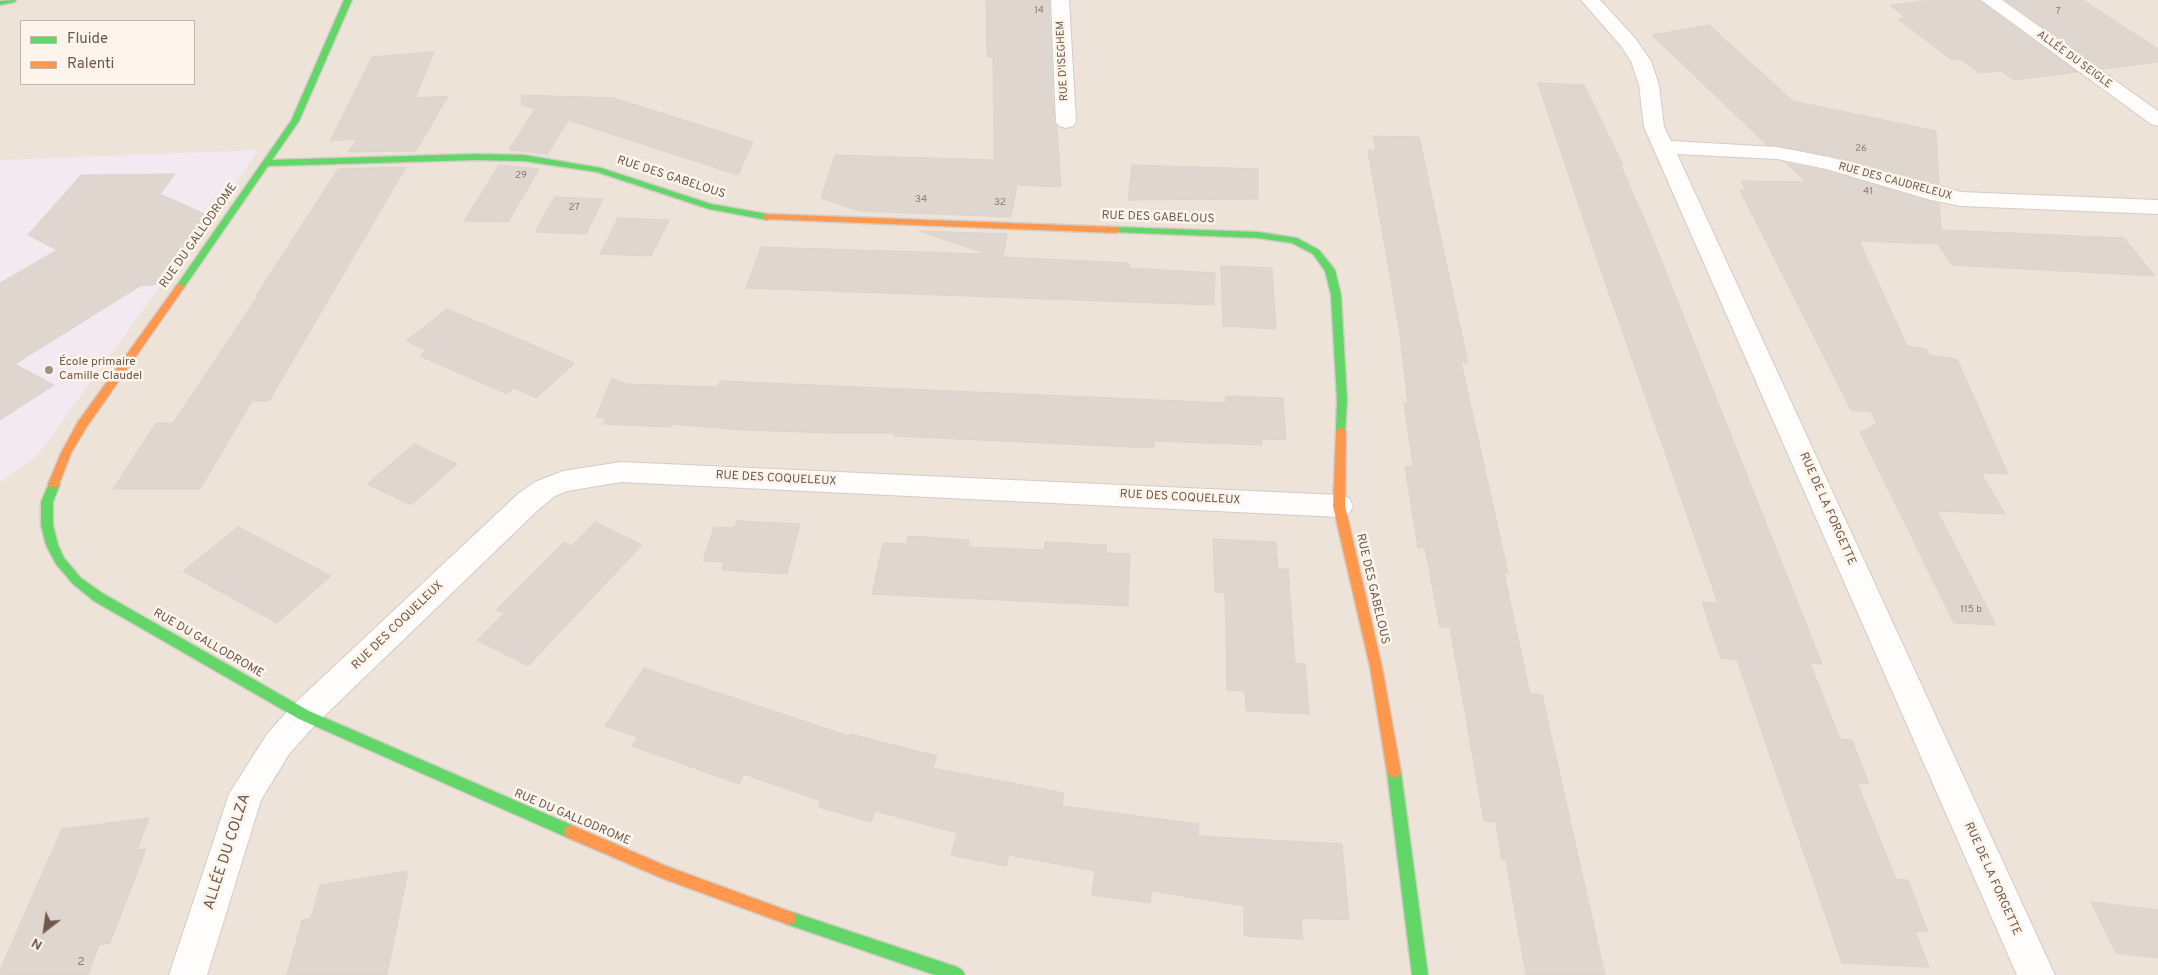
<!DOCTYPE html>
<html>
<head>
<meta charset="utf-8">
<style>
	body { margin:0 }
	#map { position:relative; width:2158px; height:975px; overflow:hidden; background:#f6f0ea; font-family:Overpass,sans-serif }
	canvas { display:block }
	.legend { position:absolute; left:20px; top:20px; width:175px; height:65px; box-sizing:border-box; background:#fdf5ec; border:1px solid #c5b6ac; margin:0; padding:6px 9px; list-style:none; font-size:15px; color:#71584d }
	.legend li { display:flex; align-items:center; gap:10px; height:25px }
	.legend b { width:25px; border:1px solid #c5b6ac }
	.north { position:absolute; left:20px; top:905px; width:50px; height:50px; -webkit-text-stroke:4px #fdf5ec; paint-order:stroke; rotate:210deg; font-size:14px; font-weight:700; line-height:20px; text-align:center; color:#71584d }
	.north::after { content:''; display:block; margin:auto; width:18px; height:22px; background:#71584d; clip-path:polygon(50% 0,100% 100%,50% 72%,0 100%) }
</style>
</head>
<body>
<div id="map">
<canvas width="2158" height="975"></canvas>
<ul class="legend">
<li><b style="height:6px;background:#63d668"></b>Fluide</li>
<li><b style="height:6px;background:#ff974d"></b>Ralenti</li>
</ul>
<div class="north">N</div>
</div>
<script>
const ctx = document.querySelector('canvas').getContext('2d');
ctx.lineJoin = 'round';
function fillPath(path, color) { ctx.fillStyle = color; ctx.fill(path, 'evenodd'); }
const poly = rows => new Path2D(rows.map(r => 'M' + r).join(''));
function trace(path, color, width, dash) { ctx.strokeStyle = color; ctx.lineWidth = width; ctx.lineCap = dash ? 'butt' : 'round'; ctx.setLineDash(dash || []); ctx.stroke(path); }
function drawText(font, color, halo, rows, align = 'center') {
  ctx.font = font + ' Overpass,sans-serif'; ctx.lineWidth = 5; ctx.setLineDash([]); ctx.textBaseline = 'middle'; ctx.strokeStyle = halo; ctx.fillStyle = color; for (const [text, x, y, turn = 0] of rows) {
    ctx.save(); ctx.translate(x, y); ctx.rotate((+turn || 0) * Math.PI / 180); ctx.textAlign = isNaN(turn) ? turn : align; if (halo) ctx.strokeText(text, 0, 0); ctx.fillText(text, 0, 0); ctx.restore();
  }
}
const residential = poly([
	[0,0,2158,0,2158,975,0,975],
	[21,21,194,21,194,84,21,84]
]);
const education = poly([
	[259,150,37,456,0,482,0,160]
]);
const building = poly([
	[986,0,1049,0,1054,122,1057,127,1061,187,1017,185,1011,217,860,211,821,198,835,155,994,160,993,57,987,57,986,0],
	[1933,0,1979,0,2077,72,2014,80,2001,71,1979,73,1960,59,1952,60,1898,19,1906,18,1890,5,1933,0],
	[2005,0,2083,0,2158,49,2158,62,2102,69,2005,0],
	[1709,25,1793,101,1936,131,1939,184,1829,155,1767,145,1652,35,1709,25],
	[434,52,415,98,448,96,416,151,348,152,357,139,330,141,372,57,434,52],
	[1538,83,1584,85,1623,165,1620,164,1652,237,1822,664,1810,663,1840,739,1852,740,1869,784,1857,783,1896,879,1908,880,1928,932,1915,931,1929,967,1842,963,1737,660,1721,658,1711,630,1702,602,1718,603,1597,259,1538,83],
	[522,95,614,98,753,142,738,175,568,120,548,154,509,150,535,109,521,104,522,95],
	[1373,136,1419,137,1468,363,1461,362,1508,573,1504,573,1530,694,1542,695,1605,975,1526,975,1506,860,1502,860,1496,822,1484,821,1450,627,1440,627,1425,548,1418,548,1405,466,1413,466,1404,403,1408,403,1399,328,1368,150,1376,150,1373,136],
	[1786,163,1826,171,1939,204,1941,230,2124,238,2155,276,1952,265,1938,244,1859,241,1907,346,1926,349,1929,355,1957,359,2008,474,1981,473,2005,514,1937,511,1996,625,1954,623,1860,432,1877,424,1871,412,1851,410,1740,190,1746,190,1741,181,1806,182,1786,163],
	[499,165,539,169,508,222,464,221,499,165],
	[1132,165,1258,169,1258,199,1128,200,1132,165],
	[406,167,269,401,252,401,200,489,113,489,156,423,173,423,258,296,256,296,338,169,406,167],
	[175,174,160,194,209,216,160,284,140,286,15,364,54,385,0,420,0,283,57,250,28,235,81,175,175,174],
	[555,197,603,199,586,234,535,232,555,197],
	[618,218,669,220,651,256,600,254,618,218],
	[919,231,1007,234,1003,257,1129,263,1129,268,1215,273,1214,305,746,288,761,247,987,254,919,231],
	[1221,266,1272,268,1276,329,1223,326,1221,266],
	[447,309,540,348,575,363,536,398,514,388,507,394,420,356,426,350,406,341,447,309],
	[612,378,626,384,718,387,720,381,1226,403,1226,396,1283,398,1286,440,1262,439,1262,445,1154,441,1154,448,894,436,895,433,834,433,742,430,672,424,670,427,603,424,606,418,596,417,612,378],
	[414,444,457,464,411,505,367,484,414,444],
	[737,521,800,524,787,574,722,570,724,562,703,561,714,527,734,528,737,521],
	[595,522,642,545,528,666,477,640,504,613,496,610,564,542,571,546,595,522],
	[238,527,248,532,331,576,277,623,183,571,238,527],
	[908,536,969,540,968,547,1044,550,1045,542,1107,545,1106,553,1130,554,1128,606,872,594,883,543,907,544,908,536],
	[1213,539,1276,542,1278,569,1288,569,1295,663,1305,664,1309,714,1246,711,1245,691,1227,690,1225,593,1215,592,1213,539],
	[644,668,849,736,851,734,937,756,933,768,1064,793,1062,806,1199,824,1198,836,1342,844,1349,920,1301,918,1303,939,1244,936,1244,906,1152,891,1150,903,1092,895,1095,871,1009,855,1006,866,951,855,957,833,875,811,871,822,818,807,821,801,744,774,739,784,632,746,638,737,605,726,644,668],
	[149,818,137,850,146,849,110,943,99,945,88,975,0,975,0,970,62,829,149,818],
	[408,871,387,975,287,975,302,920,311,918,320,885,408,871],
	[2091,902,2158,910,2158,958,2116,953,2091,902]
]);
const street = poly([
	[1051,0,1069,0,1076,122,1073,126,1066,128,1059,126,1056,122,1051,0],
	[1581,0,1600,0,1635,38,1651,61,1659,85,1664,127,1671,141,1777,147,1829,157,1961,192,2158,200,2158,214,1961,206,1931,200,1826,169,1777,159,1677,154,2055,975,2017,975,1644,127,1639,85,1631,61,1621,46,1581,0],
	[1981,0,2002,0,2158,111,2158,126,2151,124,1981,0],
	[621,462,1339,495,1349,498,1353,506,1349,514,1339,517,621,482,567,491,555,496,539,509,315,725,289,754,261,800,207,975,169,975,229,794,267,734,293,705,519,493,535,482,563,471,621,462]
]);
const fast = poly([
	[16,0,15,2,0,5,0,1,16,0],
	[344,0,352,0,299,121,272,160,475,154,524,155,601,168,711,204,767,214,772,217,767,220,709,209,597,172,524,161,475,160,268,166,183,289,177,289,175,287,177,285,291,121,344,0],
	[1116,227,1258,232,1297,238,1319,250,1335,270,1341,295,1347,400,1345,434,1337,434,1336,431,1337,400,1331,295,1325,271,1313,254,1292,243,1258,238,1113,232,1111,230,1116,227],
	[54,480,58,481,60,484,53,502,53,525,58,545,64,558,81,578,102,593,309,711,576,827,578,832,576,837,571,839,566,837,299,719,94,601,73,584,56,564,46,545,41,525,41,502,50,481,54,480],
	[1394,766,1399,768,1401,772,1428,975,1412,975,1387,772,1389,768,1394,766],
	[789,911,957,967,962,970,965,975,935,975,789,925,784,923,782,918,784,913,789,911]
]);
const slow = poly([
	[767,214,1116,227,1121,230,1116,233,764,219,762,217,767,214],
	[180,284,183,285,185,287,183,289,86,428,71,453,58,487,50,487,48,484,61,453,78,422,177,285,180,284],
	[1341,427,1346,431,1345,506,1382,667,1401,772,1399,776,1394,778,1389,776,1387,772,1370,667,1333,506,1336,431,1341,427],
	[571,825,666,866,794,913,796,918,794,923,789,925,664,879,566,837,564,832,566,827,571,825]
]);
const markers = [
	[49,370,5,"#a08d84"]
];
const numberNames = [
	["14",1039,11],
	["7",2058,12],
	["26",1861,149],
	["29",521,176],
	["41",1868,192],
	["34",921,200],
	["32",1000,203],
	["27",574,208],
	["115 b",1971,610]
];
const farStreetnames = [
	["ALLÉE DU SEIGLE",2074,60,36],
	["RUE D'ISEGHEM",1063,61,-93],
	["RUE DES CAUDRELEUX",1895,182,15]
];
const streetNames = [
	["RUE DES GABELOUS",671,178,18],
	["RUE DES GABELOUS",1158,218,2],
	["RUE DU GALLODROME",199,236,-55],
	["RUE DES COQUELEUX",776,479,3],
	["RUE DES COQUELEUX",1180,498,3],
	["RUE DE LA FORGETTE",1827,509,66],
	["RUE DES GABELOUS",1372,589,77],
	["RUE DES COQUELEUX",398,626,-44],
	["RUE DU GALLODROME",208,644,30],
	["RUE DU GALLODROME",572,818,23],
	["RUE DE LA FORGETTE",1992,879,66]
];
const poiNames = [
	["École primaire",59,363],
	["Camille Claudel",59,377]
];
const nearNumbernames = [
	["2",81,963]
];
const nearStreetnames = [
	["ALLÉE DU COLZA",228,852,-72]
];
fillPath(residential, '#eee3d8');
fillPath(education, '#f2e9f1');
fillPath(building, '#dfd6d0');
trace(building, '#ded3cd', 1);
trace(street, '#d3ccc6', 2);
trace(fast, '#d4cdc7', 3);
trace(slow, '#d4cdc7', 3);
fillPath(street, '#fefdfc');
fillPath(fast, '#63d668');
fillPath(slow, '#ff974d');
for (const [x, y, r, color] of markers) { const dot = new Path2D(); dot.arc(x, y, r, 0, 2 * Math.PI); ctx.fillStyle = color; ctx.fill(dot); trace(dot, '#fdf5ec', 2); }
drawText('10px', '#8f7a70', null, numberNames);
drawText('11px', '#71584d', '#fdf5ec', farStreetnames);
drawText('12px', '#71584d', '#fdf5ec', streetNames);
drawText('12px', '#71584d', '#fdf5ec', poiNames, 'left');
drawText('12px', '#8f7a70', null, nearNumbernames);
drawText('15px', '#71584d', '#fdf5ec', nearStreetnames);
</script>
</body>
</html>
